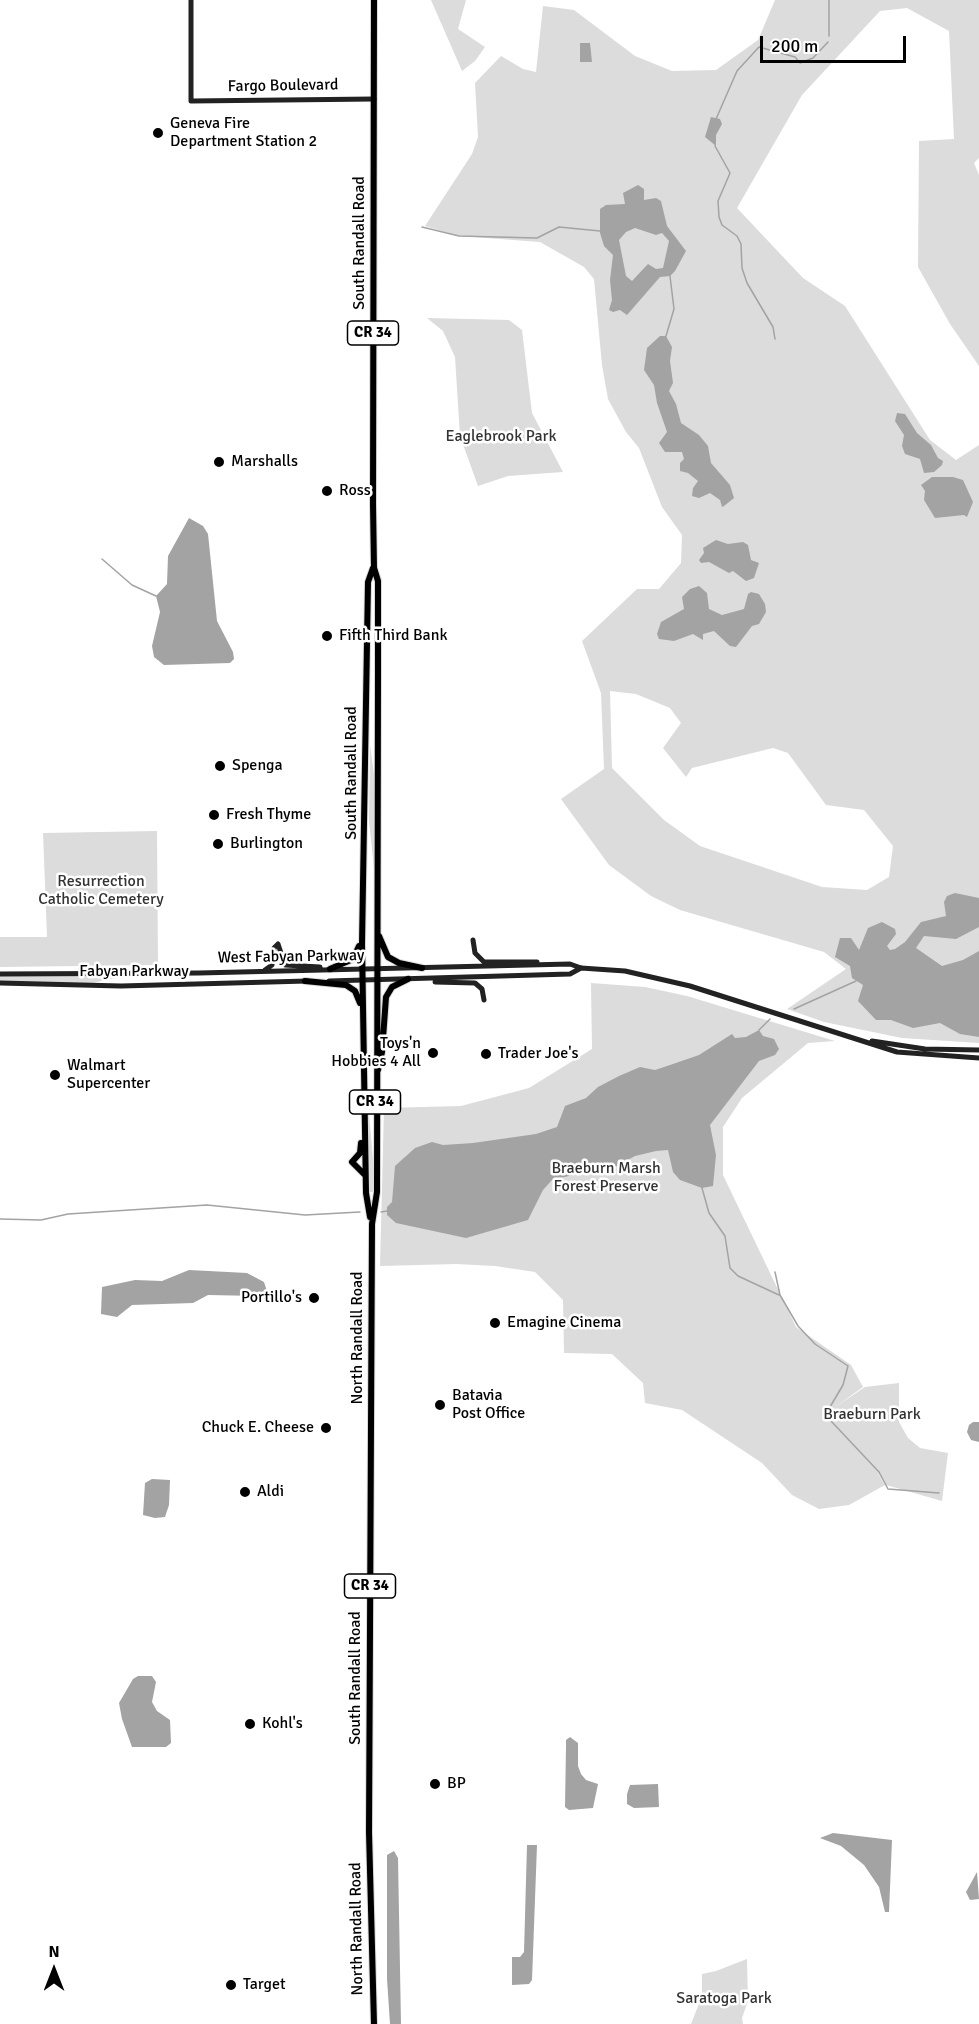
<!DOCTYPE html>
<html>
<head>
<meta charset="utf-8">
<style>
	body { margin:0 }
	#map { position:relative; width:979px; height:2024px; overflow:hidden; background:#fff; font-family:Signika,sans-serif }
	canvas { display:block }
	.north { position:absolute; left:24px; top:1940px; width:60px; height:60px; -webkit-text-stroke:4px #fff; paint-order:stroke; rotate:0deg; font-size:16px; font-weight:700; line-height:24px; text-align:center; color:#000 }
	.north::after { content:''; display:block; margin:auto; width:21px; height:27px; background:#000; clip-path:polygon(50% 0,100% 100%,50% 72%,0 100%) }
	.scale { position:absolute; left:760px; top:36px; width:146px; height:27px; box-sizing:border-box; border:3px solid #000; border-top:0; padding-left:8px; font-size:18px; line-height:21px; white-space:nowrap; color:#000; -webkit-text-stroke:4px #fff; paint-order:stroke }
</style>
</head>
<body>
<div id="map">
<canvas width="979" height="2024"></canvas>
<div class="north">N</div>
<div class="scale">200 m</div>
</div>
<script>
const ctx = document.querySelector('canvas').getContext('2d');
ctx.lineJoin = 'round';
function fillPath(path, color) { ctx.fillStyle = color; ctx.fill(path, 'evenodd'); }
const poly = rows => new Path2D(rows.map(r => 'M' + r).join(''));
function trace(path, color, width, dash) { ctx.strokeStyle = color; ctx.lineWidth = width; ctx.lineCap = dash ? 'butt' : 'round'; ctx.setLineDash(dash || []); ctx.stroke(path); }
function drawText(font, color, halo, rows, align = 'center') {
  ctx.font = font + ' Signika,sans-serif'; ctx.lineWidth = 5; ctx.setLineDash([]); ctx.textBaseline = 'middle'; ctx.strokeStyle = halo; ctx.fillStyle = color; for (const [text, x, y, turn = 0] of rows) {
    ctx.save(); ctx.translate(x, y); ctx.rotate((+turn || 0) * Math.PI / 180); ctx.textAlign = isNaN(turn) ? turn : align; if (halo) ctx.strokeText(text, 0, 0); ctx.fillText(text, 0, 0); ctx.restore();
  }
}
const green = poly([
	[431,0,466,0,458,29,485,47,475,61,462,71],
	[775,0,979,0,979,158,974,163,979,175,979,366,950,324,918,267,919,141,954,139,949,31,907,8,880,11,802,95,737,208,803,278,845,306,930,440,956,460,979,445,979,1043,902,1038,824,1022,787,1009,846,969,824,952,680,910,651,896,609,865,561,799,604,769,601,693,582,641,637,589,659,589,681,563,682,535,662,507,639,448,626,432,608,399,602,365,594,279,584,267,540,242,459,236,425,226,472,154,478,137,475,83,501,56,523,69,536,72,543,6,574,10,635,56,672,71,716,70,758,40],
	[610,691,636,694,670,708,681,723,663,748,686,777,692,768,773,748,788,753,826,805,864,810,893,846,889,877,867,890,822,887,700,846,664,820,612,768],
	[427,318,509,320,522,330,532,413,563,472,508,476,478,486,460,436,455,357,443,331],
	[370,745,374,775,374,869,369,821],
	[157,831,158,965,0,967,0,937,47,937,43,833],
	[0,976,124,976,84,985,0,981],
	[591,983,645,987,687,996,835,1041,808,1043,742,1098,723,1127,723,1175,796,1327,851,1365,863,1387,834,1408,865,1387,899,1383,899,1422,908,1438,920,1448,948,1453,942,1501,886,1485,875,1469,885,1485,849,1505,819,1509,792,1495,762,1463,682,1410,645,1403,643,1383,612,1354,564,1353,563,1300,535,1272,495,1266,456,1264,380,1266,384,1108,461,1106,529,1088,592,1049],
	[367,1092,373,1159,374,1192,370,1192],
	[747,1959,748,2001,742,2018,743,2024,691,2024,702,1996,702,1974,716,1971]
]);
const water = poly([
	[580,43,590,43,592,62,580,62],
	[711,117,720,119,722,124,716,135,716,146,705,137],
	[638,185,644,189,644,200,656,198,661,201,667,226,686,251,675,271,670,276,660,277,627,315,620,310,613,312,609,310,612,300,610,280,613,255,604,246,600,233,600,209,606,205,625,204,623,193],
	[635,228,656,235,662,233,669,241,663,268,656,269,648,264,632,281,626,276,619,240,626,232],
	[660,336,666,336,672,347,670,361,673,383,669,391,676,404,681,423,699,435,708,446,711,463,730,485,734,498,724,506,722,507,720,500,710,493,699,498,692,496,693,488,698,481,688,473,680,471,680,463,684,459,682,452,665,452,659,443,667,432,657,403,654,385,644,370,647,348],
	[897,413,905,414,917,433,931,445,938,458,943,461,942,465,934,472,924,473,920,459,905,454,902,446,904,435,895,421],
	[932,477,953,477,963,480,973,502,967,517,964,515,935,518,924,500,925,491,921,485],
	[189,518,203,526,208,534,217,621,233,652,234,659,230,663,164,665,154,657,152,646,160,612,156,596,167,584,168,556],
	[716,540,728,544,743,542,748,545,751,560,759,563,754,578,746,581,733,571,729,573,709,562,701,563,699,560,704,553,703,548],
	[699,586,707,593,709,609,722,615,744,609,748,594,751,592,759,594,765,604,766,612,759,624,752,626,736,647,730,646,714,631,703,634,703,640,693,634,674,641,659,639,657,634,661,622,684,609,682,597,690,589],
	[955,893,979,898,979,927,956,939,924,936,916,948,942,966,963,960,979,951,979,1037,960,1034,940,1023,913,1028,891,1020,876,1020,858,1001,863,985,852,978,850,966,835,957,840,938,851,938,859,950,868,928,882,922,895,929,896,934,887,946,890,950,895,949,905,942,921,922,946,916,944,902,947,896],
	[759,1030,763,1036,774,1039,779,1049,775,1055,759,1061,710,1125,716,1155,713,1186,702,1188,680,1180,673,1172,668,1150,656,1151,635,1156,604,1173,594,1170,552,1180,543,1190,528,1220,466,1238,396,1223,387,1215,387,1207,392,1202,395,1166,415,1148,432,1142,443,1145,473,1143,536,1134,557,1127,565,1106,586,1098,598,1087,619,1076,640,1067,655,1070,673,1064,699,1055,732,1034,735,1038,746,1037],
	[189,1270,247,1273,264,1282,267,1291,265,1294,258,1296,208,1295,193,1303,132,1305,117,1317,101,1314,102,1287,135,1280,162,1281],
	[973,1422,979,1422,979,1442,971,1440,967,1432,969,1425],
	[152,1479,170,1480,169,1505,165,1517,155,1518,143,1515,145,1483],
	[138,1676,152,1676,156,1682,152,1702,157,1711,170,1720,171,1743,166,1747,132,1747,122,1719,119,1703,133,1679],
	[570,1737,578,1743,578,1766,581,1774,586,1780,598,1784,593,1808,569,1810,565,1807,566,1747,566,1740],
	[658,1784,659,1807,634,1808,627,1804,627,1794,630,1785],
	[833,1833,892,1840,889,1912,885,1912,879,1887,864,1865,841,1846,820,1838],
	[527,1845,537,1845,532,1980,529,1984,512,1985,512,1957,520,1957,524,1952],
	[394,1851,398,1858,401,2024,390,2024,387,1979,387,1855],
	[977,1872,979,1899,970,1900,966,1892]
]);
const stream = poly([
	[829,36,829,0],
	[716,119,737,71,759,47,795,57,800,63,813,58,828,42],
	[715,146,730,173,718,201,719,217,722,225,737,236,741,244,742,268,747,283,773,327,775,339],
	[422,227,459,236,537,238,559,227,600,231],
	[666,336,674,309,670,276],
	[102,559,132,585,156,596],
	[794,1009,856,981],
	[759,1030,770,1019],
	[702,1188,709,1213,725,1236,730,1268,738,1276,779,1295],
	[381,1212,387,1211],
	[0,1219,41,1220,68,1214,207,1205,305,1215,360,1212],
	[775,1272,780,1295,798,1326,815,1344,848,1366,843,1385,827,1412,831,1421,879,1472,888,1489,939,1493]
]);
const secondary = poly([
	[191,0,191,101,374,99],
	[473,940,475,953,484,962,537,962],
	[278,944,285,965,320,967],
	[265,970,272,965,274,948,278,944],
	[0,974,199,973,570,964,581,968,625,971,690,986,897,1052,979,1058],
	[329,981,570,974,581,968],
	[435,982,475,983,482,989,484,1000],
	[0,983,121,986,307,981],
	[872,1041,925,1049,979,1050]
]);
const primary = poly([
	[374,0,373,504,374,568,378,581,378,672,377,1192,372,1224,369,1832,374,2024],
	[379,936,388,957,399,963,422,968],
	[330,969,353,959,359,946],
	[305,981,346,985,355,991,360,1003],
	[378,1070,382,1052,386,997,392,987,408,979],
	[361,1143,360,1153,352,1162,365,1175],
	[370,1217,366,1193,362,944,368,582,373,568]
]);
const markers = [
	[158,133,6,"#000"],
	[219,462,6,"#000"],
	[327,491,6,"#000"],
	[327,636,6,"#000"],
	[220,766,6,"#000"],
	[214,815,6,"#000"],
	[218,844,6,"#000"],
	[433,1053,6,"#000"],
	[486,1054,6,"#000"],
	[55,1075,6,"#000"],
	[314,1298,6,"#000"],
	[495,1323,6,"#000"],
	[440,1405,6,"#000"],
	[326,1428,6,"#000"],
	[245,1492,6,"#000"],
	[250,1724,6,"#000"],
	[435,1784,6,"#000"],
	[231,1985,6,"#000"]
];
const shields = [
	[373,333,51],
	[375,1102,51],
	[370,1586,51]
];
const shieldNames = [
	["CR 34",373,333],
	["CR 34",375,1102],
	["CR 34",370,1586]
];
const streetNames = [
	["Fargo Boulevard",283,86,-1],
	["South Randall Road",360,243,-90],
	["South Randall Road",352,773,-90],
	["West Fabyan Parkway",291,957,-1],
	["Fabyan Parkway",134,972],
	["North Randall Road",358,1338,-90],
	["South Randall Road",356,1678,-90],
	["North Randall Road",357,1929,-91]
];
const poiNames = [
	["Geneva Fire",170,124],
	["Department Station 2",170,142],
	["Marshalls",231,462],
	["Ross",339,491],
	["Fifth Third Bank",339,636],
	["Spenga",232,766],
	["Fresh Thyme",226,815],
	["Burlington",230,844],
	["Toys'n",421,1044,"right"],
	["Hobbies 4 All",421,1062,"right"],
	["Trader Joe's",498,1054],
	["Walmart",67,1066],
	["Supercenter",67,1084],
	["Portillo's",302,1298,"right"],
	["Emagine Cinema",507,1323],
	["Batavia",452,1396],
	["Post Office",452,1414],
	["Chuck E. Cheese",314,1428,"right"],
	["Aldi",257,1492],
	["Kohl's",262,1724],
	["BP",447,1784],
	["Target",243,1985]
];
const parkNames = [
	["Eaglebrook Park",501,437],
	["Resurrection",101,882],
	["Catholic Cemetery",101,900],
	["Braeburn Marsh",606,1169],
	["Forest Preserve",606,1187],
	["Braeburn Park",872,1415],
	["Saratoga Park",724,1999]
];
fillPath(green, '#dcdcdc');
fillPath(water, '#a3a3a3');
trace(stream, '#a3a3a3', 1.5);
trace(primary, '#dbdbdb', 8);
trace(secondary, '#222', 5);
trace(primary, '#000', 6);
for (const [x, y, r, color] of markers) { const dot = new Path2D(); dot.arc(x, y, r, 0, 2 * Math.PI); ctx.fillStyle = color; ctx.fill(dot); trace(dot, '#fff', 2); }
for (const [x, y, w] of shields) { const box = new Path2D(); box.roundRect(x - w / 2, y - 12, w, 24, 4.5); ctx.fillStyle = '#fff'; ctx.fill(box); trace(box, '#000', 1.5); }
drawText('bold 15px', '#000', null, shieldNames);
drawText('16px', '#000', '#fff', streetNames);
drawText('16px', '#000', '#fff', poiNames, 'left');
drawText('16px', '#333', '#fff', parkNames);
</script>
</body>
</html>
